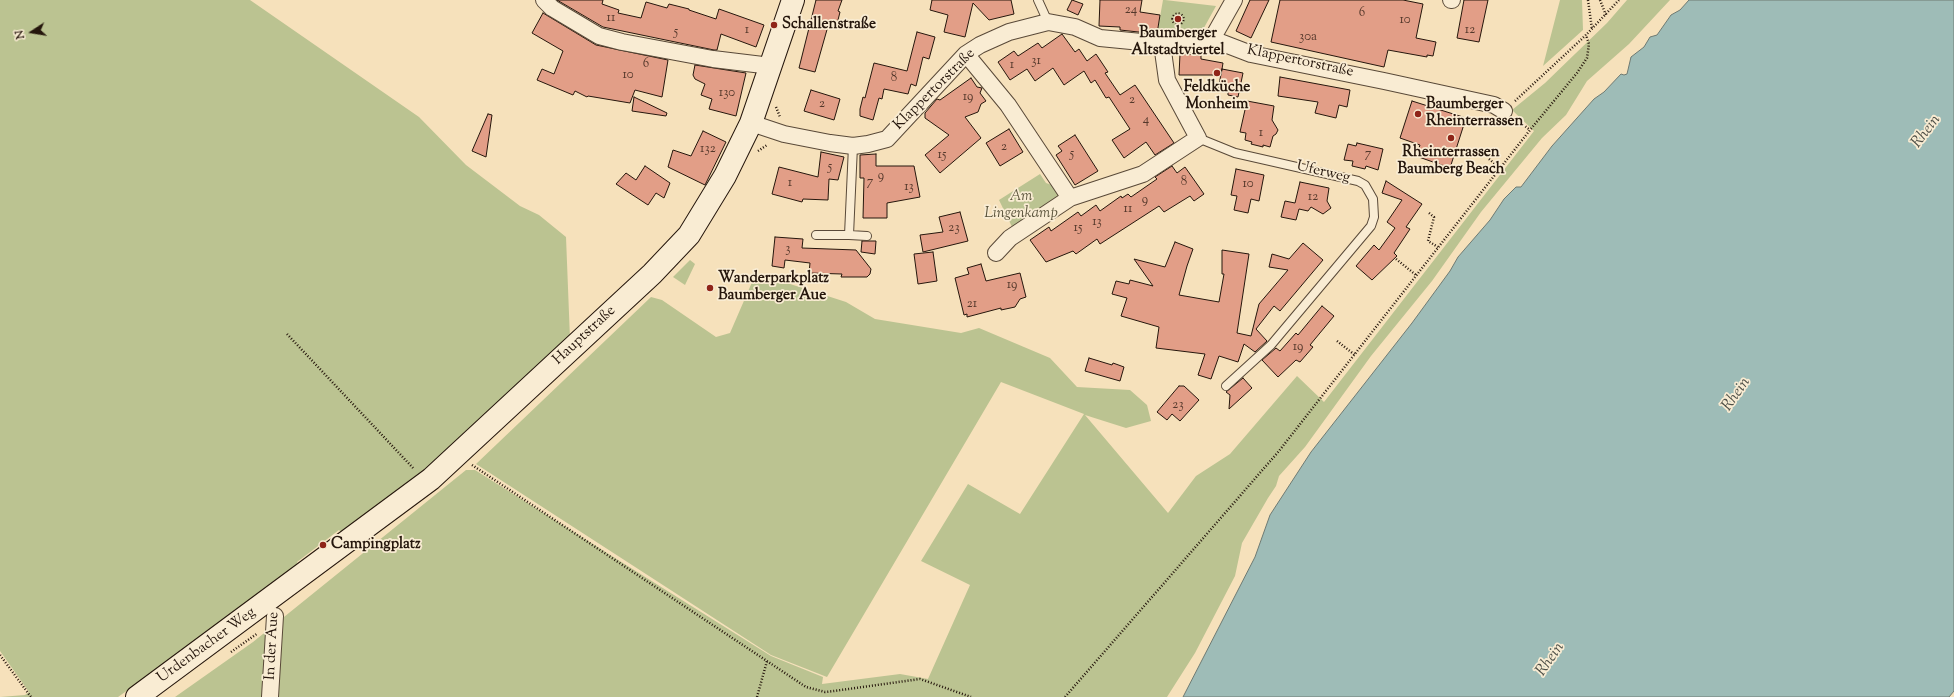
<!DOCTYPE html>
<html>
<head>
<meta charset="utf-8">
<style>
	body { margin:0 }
	#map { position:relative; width:1954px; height:697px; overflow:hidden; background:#f6e1bb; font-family:"Sorts Mill Goudy",serif }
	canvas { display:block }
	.north { position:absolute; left:12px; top:12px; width:40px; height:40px; -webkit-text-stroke:3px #f9ecd3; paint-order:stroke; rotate:258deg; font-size:11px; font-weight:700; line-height:16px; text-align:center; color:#25160c }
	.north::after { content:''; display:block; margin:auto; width:14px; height:18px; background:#25160c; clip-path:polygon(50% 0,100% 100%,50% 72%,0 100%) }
</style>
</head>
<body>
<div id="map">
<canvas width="1954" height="697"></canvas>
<div class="north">N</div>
</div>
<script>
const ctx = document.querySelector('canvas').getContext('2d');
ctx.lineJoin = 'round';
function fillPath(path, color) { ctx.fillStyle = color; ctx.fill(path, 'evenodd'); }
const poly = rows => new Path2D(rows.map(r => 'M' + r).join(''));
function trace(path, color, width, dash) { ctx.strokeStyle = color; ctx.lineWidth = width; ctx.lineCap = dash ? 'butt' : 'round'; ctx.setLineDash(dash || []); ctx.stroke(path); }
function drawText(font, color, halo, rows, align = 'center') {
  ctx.font = font + ' "Sorts Mill Goudy",serif'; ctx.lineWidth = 3.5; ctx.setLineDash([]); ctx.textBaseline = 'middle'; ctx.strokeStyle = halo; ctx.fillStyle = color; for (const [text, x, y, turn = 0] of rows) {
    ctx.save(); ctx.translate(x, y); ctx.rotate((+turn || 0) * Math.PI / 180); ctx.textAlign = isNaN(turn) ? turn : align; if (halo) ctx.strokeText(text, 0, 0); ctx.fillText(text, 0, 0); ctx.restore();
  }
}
const green = poly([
	[0,0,250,0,419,117,466,165,520,206,539,215,566,237,570,339,448,454,344,536,339,530,297,562,300,568,118,697,0,697,25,695,29,692,0,651],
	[1163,0,1165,0,1216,6,1200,35,1157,34],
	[1560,0,1582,0,1583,30,1543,66],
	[1627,0,1670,0,1629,44,1587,81,1566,115,1542,138,1481,212,1432,281,1371,356,1305,447,1279,476,1276,486,1268,498,1242,543,1235,576,1195,653,1167,697,175,697,253,642,466,470,475,470,771,656,823,677,822,684,900,674,928,679,970,585,921,561,968,484,1020,514,1084,414,1001,382,827,677,771,655,476,464,651,297,662,300,716,337,730,333,756,273,846,302,875,319,961,333,979,328,1050,358,1077,387,1130,390,1147,405,1151,421,1126,428,1085,415,1168,513,1196,476,1230,454,1297,376,1324,402,1534,131,1512,110,1545,83,1607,23],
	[1040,174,1046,183,1052,185,1061,199,1014,231,999,200],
	[690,260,695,264,685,285,673,277]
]);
const water = poly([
	[1689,0,1954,0,1954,691,1949,697,1183,697,1255,557,1270,515,1311,452,1412,323,1450,271,1458,257,1490,220,1504,199,1516,187,1521,187,1552,146,1594,99,1604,92,1621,74,1624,75,1627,74,1631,57,1644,47,1650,37,1657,35,1671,15,1680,10,1689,0]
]);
const building = poly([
	[557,0,603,0,602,4,619,10,618,13,641,18,646,2,667,8,669,4,689,9,689,10,716,19,719,9,764,25,756,47,721,34,717,50,714,50,603,27,557,0],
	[816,0,842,0,838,11,840,12,836,28,828,26,815,72,799,68,816,0],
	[932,0,1011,0,1014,14,989,20,973,3,965,37,944,32,948,15,930,10,932,0],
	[1072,0,1083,4,1078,15,1067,10,1072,0],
	[1100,0,1142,0,1140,12,1160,15,1157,34,1120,30,1120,27,1099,26,1100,0],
	[1250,0,1269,0,1251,38,1236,31,1250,0],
	[1280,0,1403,0,1423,4,1416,38,1436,42,1433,56,1427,55,1427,57,1388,50,1384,67,1271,42,1280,0],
	[1464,0,1488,0,1479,42,1457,38,1464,0],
	[543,13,596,45,668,60,662,97,635,90,630,103,588,96,587,97,575,91,573,95,537,80,542,69,554,74,563,51,532,33,543,13],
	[917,32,935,37,929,59,923,57,916,86,911,84,908,94,884,89,882,99,879,98,873,120,860,116,860,109,863,97,865,98,874,63,907,71,917,32],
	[1062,34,1075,52,1079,49,1087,61,1096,54,1108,72,1105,73,1120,95,1135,85,1174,143,1155,155,1146,142,1124,158,1112,140,1130,129,1109,97,1106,98,1095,80,1091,83,1084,71,1064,85,1053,68,1035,81,1027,69,1010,80,998,62,1014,51,1018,56,1038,43,1042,48,1062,34],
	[1180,54,1201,55,1201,59,1223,63,1221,75,1179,75,1180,54],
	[695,65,746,73,736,116,709,109,712,99,701,95,705,84,695,79,693,75,695,65],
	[1222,69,1243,73,1238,97,1228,95,1228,92,1218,90,1222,69],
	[1280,77,1350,90,1347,107,1339,105,1336,118,1315,113,1318,102,1278,96,1280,77],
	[971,78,977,87,982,88,980,93,986,101,981,104,978,112,965,117,981,138,940,173,925,155,949,135,925,118,925,113,937,99,940,100,971,78],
	[811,90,840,99,834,120,804,111,811,90],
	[634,97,667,113,666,116,632,111,634,97],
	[1247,101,1274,106,1272,120,1278,130,1276,134,1273,136,1270,147,1263,145,1263,147,1251,144,1252,142,1245,140,1246,133,1240,132,1247,101],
	[1412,101,1466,118,1450,168,1416,156,1420,145,1400,138,1412,101],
	[488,114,492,115,486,157,472,151,488,114],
	[1009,129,1023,152,1000,166,986,143,1009,129],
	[703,131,726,142,705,185,668,167,673,150,691,156,703,131],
	[1075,135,1098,171,1075,185,1056,155,1062,151,1058,146,1075,135],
	[1357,143,1383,149,1378,170,1366,166,1365,169,1352,166,1353,161,1344,160,1348,144,1356,146,1357,143],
	[821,152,844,157,838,180,829,179,828,200,803,199,802,202,772,194,779,167,818,177,821,152],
	[876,154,876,166,914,166,920,197,887,203,887,218,863,218,864,178,860,178,860,155,876,154],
	[645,166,670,183,664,198,656,193,648,205,616,184,626,173,636,180,645,166],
	[1172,166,1177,173,1185,167,1204,194,1194,201,1190,196,1164,212,1159,206,1100,244,1097,239,1076,254,1073,251,1046,262,1030,240,1049,227,1051,231,1078,212,1081,216,1096,205,1100,211,1121,196,1122,198,1128,194,1131,197,1157,179,1155,177,1172,166],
	[1236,169,1264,175,1259,201,1251,199,1248,213,1234,210,1237,196,1231,195,1236,169],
	[1386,181,1422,204,1406,227,1410,229,1394,253,1397,256,1372,280,1356,266,1374,245,1379,250,1395,228,1387,222,1402,200,1382,193,1386,181],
	[1300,182,1329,188,1327,201,1331,208,1323,214,1311,207,1308,211,1299,209,1296,220,1281,217,1285,201,1295,203,1300,182],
	[960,212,968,241,923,252,920,235,943,232,939,217,960,212],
	[775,237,803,239,802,248,856,250,871,269,870,274,867,277,841,277,842,274,809,273,810,263,785,260,784,268,772,266,775,237],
	[862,241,876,241,875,254,861,252,862,241],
	[1175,242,1193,249,1187,266,1179,295,1219,302,1224,274,1222,274,1222,250,1249,254,1237,333,1251,336,1259,304,1288,270,1269,267,1272,254,1289,259,1303,243,1323,260,1280,311,1274,306,1256,329,1267,341,1255,352,1244,344,1238,362,1219,356,1211,379,1198,375,1205,354,1156,348,1159,327,1121,316,1127,298,1112,294,1116,281,1129,284,1130,280,1153,286,1134,259,1165,267,1175,242],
	[933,252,937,281,918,284,914,254,933,252],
	[981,264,986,281,1020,273,1026,297,1020,299,1015,307,1001,310,1001,308,967,317,967,314,964,315,955,278,969,274,967,268,981,264],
	[1322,306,1334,316,1310,345,1313,347,1300,362,1296,360,1278,377,1262,360,1276,348,1280,351,1296,333,1298,335,1322,306],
	[1089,358,1112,365,1113,363,1124,367,1120,381,1085,371,1089,358],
	[1243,378,1252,388,1229,409,1230,395,1226,392,1243,378],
	[1179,386,1184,386,1199,400,1180,421,1172,414,1167,420,1157,412,1179,386]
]);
const path = poly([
	[1588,0,1592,29],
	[1600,0,1606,15],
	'1172.5 19a5.5 5.5 0 1 1 11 0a5.5 5.5 0 1 1-11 0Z',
	[1515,101,1586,35,1619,0],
	[776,107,780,117],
	[1516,119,1530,130],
	[758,151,767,145],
	[1489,159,1500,168],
	[1429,213,1434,217,1428,241,1438,247],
	[1396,259,1416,275],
	[287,334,414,469],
	[1337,341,1355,355],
	[472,465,806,687,825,692,834,691,920,679,971,697],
	[231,652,258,633],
	[0,655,31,697],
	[757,697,767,661],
	[1065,697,1279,451,1530,130,1577,73,1587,58,1589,44,1586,35]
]);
const lane = poly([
	[1038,0,1048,22],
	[1198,138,1235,153,1358,181,1365,185,1373,199,1374,217,1371,226,1271,345,1226,386],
	[816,235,849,235,853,146],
	[849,235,867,236]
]);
const street = poly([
	[544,0,552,8,599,36,622,42,713,59,771,66],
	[1451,0,1452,0],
	[1212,39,1234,0],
	[966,54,1008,105,1070,198,1143,174,1198,138,1167,80,1162,44],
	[751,123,784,134,830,143,853,146,868,144,887,139,966,54,980,45,1009,32,1048,22,1075,27,1100,38,1162,44,1200,44,1212,39,1251,54,1384,81,1494,105,1504,111],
	[996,253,1010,238,1070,198],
	[270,697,275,616]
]);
const secondary = poly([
	[137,697,431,479,652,274,689,235,725,176,751,123,793,0]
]);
const markers = [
	[1178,19,4,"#8f2418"],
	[774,25,4,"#8f2418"],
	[1217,73,4,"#8f2418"],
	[1418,114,4,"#8f2418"],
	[1451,138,4,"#8f2418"],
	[710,288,4,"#8f2418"],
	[323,545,4,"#8f2418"]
];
const numberNames = [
	["24",1131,11],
	["6",1362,14],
	["11",611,19],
	["10",1405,21],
	["1",747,31],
	["12",1470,31],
	["5",676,33],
	["30a",1308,38],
	["31",1036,62],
	["6",646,65],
	["1",1012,66],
	["10",628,76],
	["8",894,79],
	["130",727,94],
	["19",968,98],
	["2",1132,101],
	["2",822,105],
	["4",1146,121],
	["1",1261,134],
	["2",1004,148],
	["132",708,150],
	["5",1072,155],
	["7",1368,155],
	["15",942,156],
	["5",830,168],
	["9",881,177],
	["7",870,183],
	["8",1184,183],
	["1",790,184],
	["10",1248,185],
	["13",909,188],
	["12",1313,198],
	["9",1145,201],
	["11",1128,210],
	["13",1097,223],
	["23",954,229],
	["15",1078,229],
	["3",788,250],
	["19",1012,286],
	["21",972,305],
	["19",1298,348],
	["23",1178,406]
];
const poiNames = [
	["Schallenstraße",782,25],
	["Baumberger",1178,34,"center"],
	["Altstadtviertel",1178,51,"center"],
	["Feldküche",1217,88,"center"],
	["Monheim",1217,105,"center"],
	["Baumberger",1426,105],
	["Rheinterrassen",1426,122],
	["Rheinterrassen",1451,153,"center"],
	["Baumberg Beach",1451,170,"center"],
	["Wanderparkplatz",718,279],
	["Baumberger Aue",718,296],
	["Campingplatz",331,545]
];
const streetNames = [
	["Klappertorstraße",1300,62,12],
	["Klappertorstraße",935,90,-45],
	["Uferweg",1323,173,13],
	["Hauptstraße",585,336,-43],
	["Urdenbacher Weg",207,646,-36],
	["In der Aue",273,646,-87]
];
const parkNames = [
	["Am",1021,197],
	["Lingenkamp",1021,214]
];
const waterNames = [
	["Rhein",1927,132,-53],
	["Rhein",1737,395,-55],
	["Rhein",1551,660,-55]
];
fillPath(green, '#bbc391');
fillPath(water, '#9ebcb7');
trace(water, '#6e7a73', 1);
fillPath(building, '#e29e87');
trace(building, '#25160c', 1);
trace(lane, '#594938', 10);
trace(street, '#594938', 18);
trace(secondary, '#25160c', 24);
trace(path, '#25160c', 2.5, [1, 2]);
trace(lane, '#f9ecd3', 8);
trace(street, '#f9ecd3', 16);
trace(secondary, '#f9ecd3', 22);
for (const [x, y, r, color] of markers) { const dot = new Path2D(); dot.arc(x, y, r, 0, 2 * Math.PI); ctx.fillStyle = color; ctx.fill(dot); trace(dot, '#f9ecd3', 1.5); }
drawText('13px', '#54382b', null, numberNames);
drawText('bold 15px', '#25160c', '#f9ecd3', poiNames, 'left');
drawText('15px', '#25160c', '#f9ecd3', streetNames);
drawText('italic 15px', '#5a533b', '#f9ecd3', parkNames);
drawText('italic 16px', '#4f5048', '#f9ecd3', waterNames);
</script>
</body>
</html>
